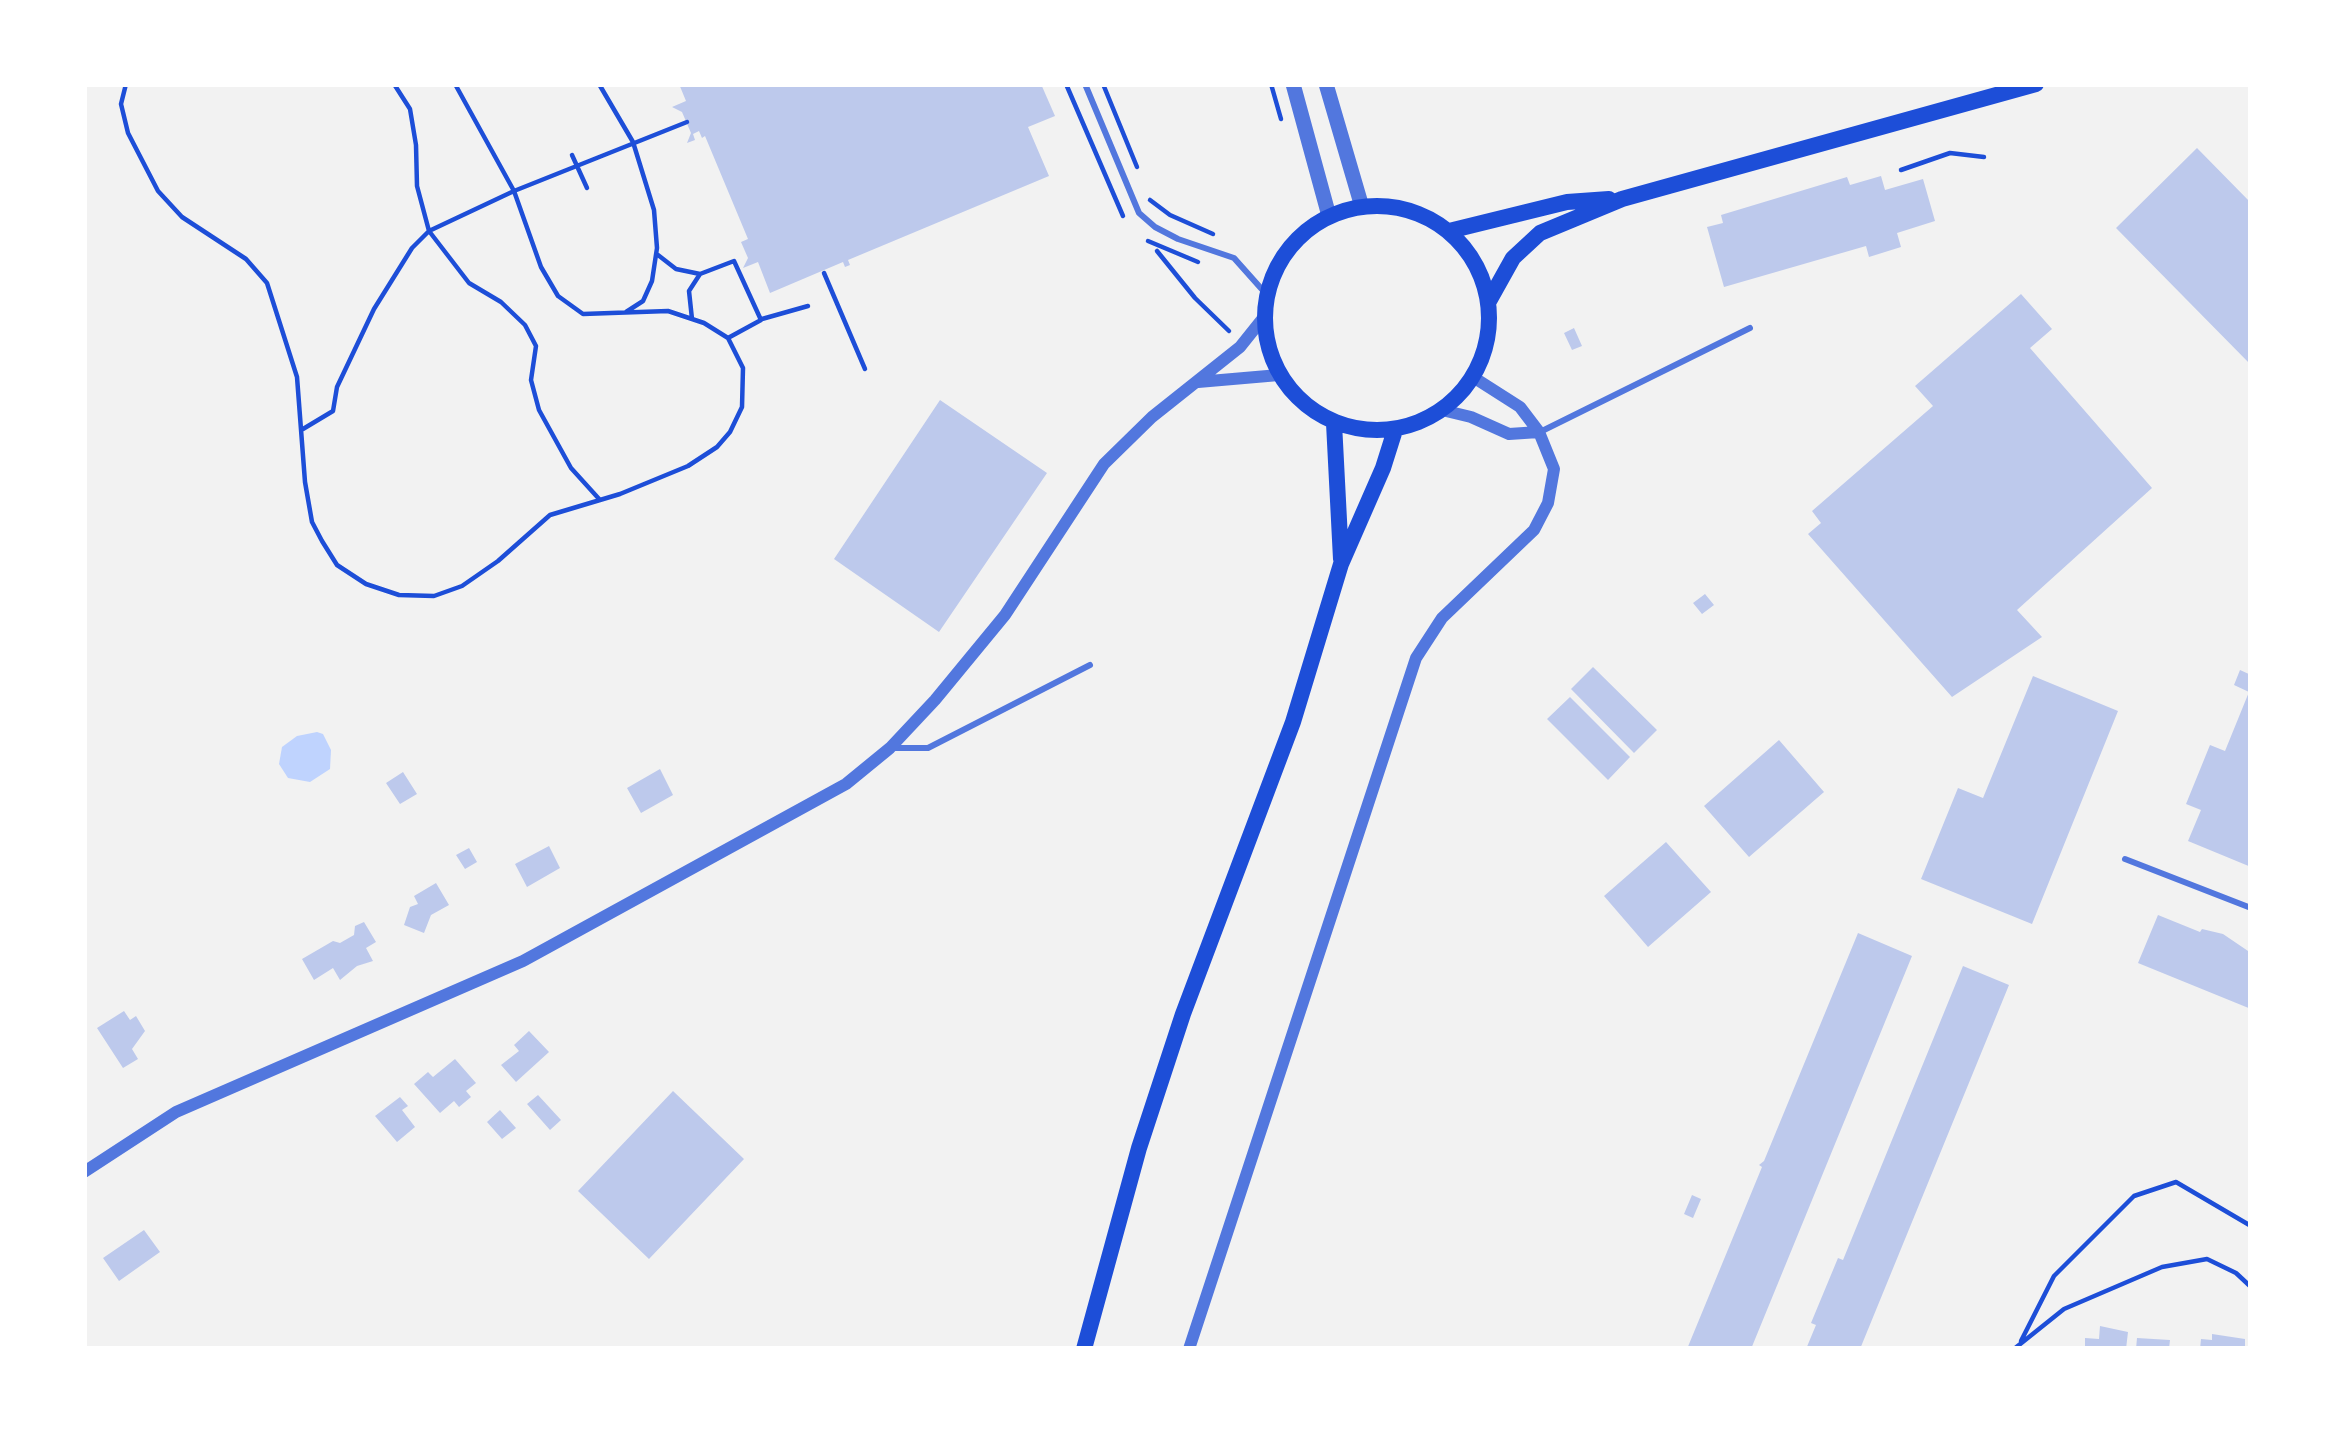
<!DOCTYPE html>
<html>
<head>
<meta charset="utf-8">
<style>
	body { margin:0 }
	#map { position:relative; width:2335px; height:1433px; overflow:hidden; background:#f2f2f2; font-family:"DM Sans",sans-serif }
	canvas { display:block }
	.frame { position:absolute; inset:0; border:87px solid #fff; pointer-events:none }
</style>
</head>
<body>
<div id="map">
<canvas width="2335" height="1433"></canvas>
<div class="frame"></div>
</div>
<script>
const ctx = document.querySelector('canvas').getContext('2d');
ctx.lineJoin = 'round';
function fillPath(path, color) { ctx.fillStyle = color; ctx.fill(path, 'evenodd'); }
const poly = rows => new Path2D(rows.map(r => 'M' + r).join(''));
function trace(path, color, width, dash) { ctx.strokeStyle = color; ctx.lineWidth = width; ctx.lineCap = dash ? 'butt' : 'round'; ctx.setLineDash(dash || []); ctx.stroke(path); }
const water = poly([
	[317,732,323,734,331,750,330,769,310,782,288,778,279,764,282,747,297,736]
]);
const building = poly([
	[679,84,1041,84,1055,116,1028,127,1049,176,848,260,850,265,845,267,843,262,770,293,758,262,743,268,748,258,741,242,748,239,705,136,702,138,699,131,693,134,695,140,687,143,691,133,682,112,672,107,686,101],
	[2197,148,2251,203,2251,365,2116,228],
	[1881,176,1885,190,1923,179,1935,221,1897,233,1901,247,1869,257,1866,246,1724,287,1707,227,1723,223,1721,215,1847,177,1850,185],
	[2021,294,2052,329,2030,348,2152,488,2017,610,2042,637,1952,697,1808,534,1821,523,1812,511,1933,406,1915,386],
	[1574,328,1582,346,1572,350,1564,333],
	[940,400,1047,473,939,632,834,559],
	[1705,594,1714,605,1702,614,1693,603],
	[1593,667,1657,730,1634,753,1571,689],
	[2240,670,2251,675,2251,867,2188,841,2201,810,2186,804,2210,745,2225,751,2249,692,2234,685],
	[2033,676,2118,711,2032,924,1921,879,1958,788,1983,798],
	[1570,697,1630,757,1608,780,1547,719],
	[1779,740,1824,792,1749,857,1704,806],
	[660,769,673,795,641,813,627,788],
	[403,772,417,794,400,804,386,783],
	[1666,842,1711,892,1648,947,1604,896],
	[549,846,560,868,527,887,515,864],
	[469,848,477,862,465,869,456,855],
	[436,883,449,905,431,915,424,933,404,925,410,907,418,904,414,896],
	[2158,915,2200,932,2202,929,2223,934,2251,953,2251,1009,2138,963],
	[364,922,376,942,366,948,373,961,357,966,340,980,333,968,314,980,302,959,333,941,340,943,354,935,355,926],
	[1858,933,1912,956,1751,1349,1687,1349,1762,1167,1759,1165,1764,1161],
	[1963,966,2009,985,1860,1349,1806,1349,1816,1325,1811,1323,1838,1258,1843,1260],
	[124,1011,130,1020,136,1016,145,1031,132,1049,138,1059,123,1068,97,1028],
	[529,1031,549,1052,516,1082,501,1065,519,1051,514,1045],
	[455,1059,476,1083,466,1091,471,1097,459,1107,454,1101,440,1113,414,1084,428,1072,433,1077],
	[673,1091,744,1159,649,1259,578,1191],
	[538,1095,561,1120,550,1130,527,1104],
	[400,1097,408,1106,402,1110,415,1127,397,1142,375,1116],
	[500,1110,516,1128,502,1139,487,1122],
	[1692,1195,1701,1199,1693,1218,1684,1214],
	[144,1230,160,1252,119,1281,103,1258],
	[2100,1326,2128,1332,2126,1349,2085,1349,2085,1338,2099,1339],
	[2212,1334,2245,1339,2245,1349,2200,1349,2201,1339,2212,1340],
	[2137,1338,2170,1340,2169,1349,2136,1349]
]);
const path = poly([
	[126,84,121,104,128,133,158,191,182,217,246,259,267,283,297,377,305,482,312,522,322,541,337,565,366,584,399,595,434,596,462,586,498,561,550,515,620,494,688,466,717,447,730,432,742,407,743,368,728,338,704,323,668,311,583,314,558,296,541,267,514,191,455,84],
	[394,84,410,109,416,145,417,186,429,231,469,283,501,302,525,325,536,346,531,380,539,410,571,468,600,500],
	[599,84,633,142,654,210,657,248,652,281,643,301,626,312],
	[1066,84,1123,216],
	[1103,84,1137,167],
	[1271,84,1281,119],
	[572,155,587,188],
	[1901,170,1950,153,1984,157],
	[1150,200,1170,215,1213,234],
	[1148,241,1198,262],
	[1157,251,1195,298,1229,331],
	[658,255,676,269,700,274,689,291,692,319],
	[824,273,865,369],
	[700,274,734,261,761,320,728,338],
	[762,319,808,306],
	[303,429,333,411,337,387,374,309,412,248,429,231,514,191,687,122],
	[2021,1341,2054,1276,2134,1196,2176,1182,2251,1226],
	[2014,1349,2064,1309,2162,1267,2207,1259,2236,1273,2251,1287]
]);
const service = poly([
	[1085,84,1139,213,1155,227,1178,239,1234,258,1267,295],
	[1542,431,1750,328],
	[894,748,928,748,1090,665],
	[2125,859,2251,908]
]);
const minor = poly([
	[1198,382,1279,375],
	[1442,410,1471,417,1509,434,1539,432],
	[84,1172,176,1112,523,961,846,784,890,748,935,700,1005,615,1104,464,1152,417,1240,347,1264,317],
	[1189,1349,1416,658,1442,618,1534,530,1548,503,1554,469,1539,432,1520,407,1473,377]
]);
const tertiary = poly([
	[1293,84,1329,216],
	[1326,84,1362,207]
]);
const secondary = poly([
	'1265 318a112 112 0 1 1 224 0a112 112 0 1 1-224 0Z',
	[1449,231,1567,202,1609,199],
	[1489,301,1513,258,1540,233,1622,199,2036,84],
	[1334,423,1341,559],
	[1084,1349,1139,1148,1183,1014,1293,722,1341,564,1383,468,1395,430]
]);
fillPath(water, '#bfd3fe');
fillPath(building, '#bdc9ec');
trace(path, '#1d4ed8', 4.5);
trace(service, '#5277de', 6);
trace(minor, '#5277de', 12);
trace(tertiary, '#5277de', 15);
trace(secondary, '#1d4ed8', 16);
</script>
</body>
</html>
